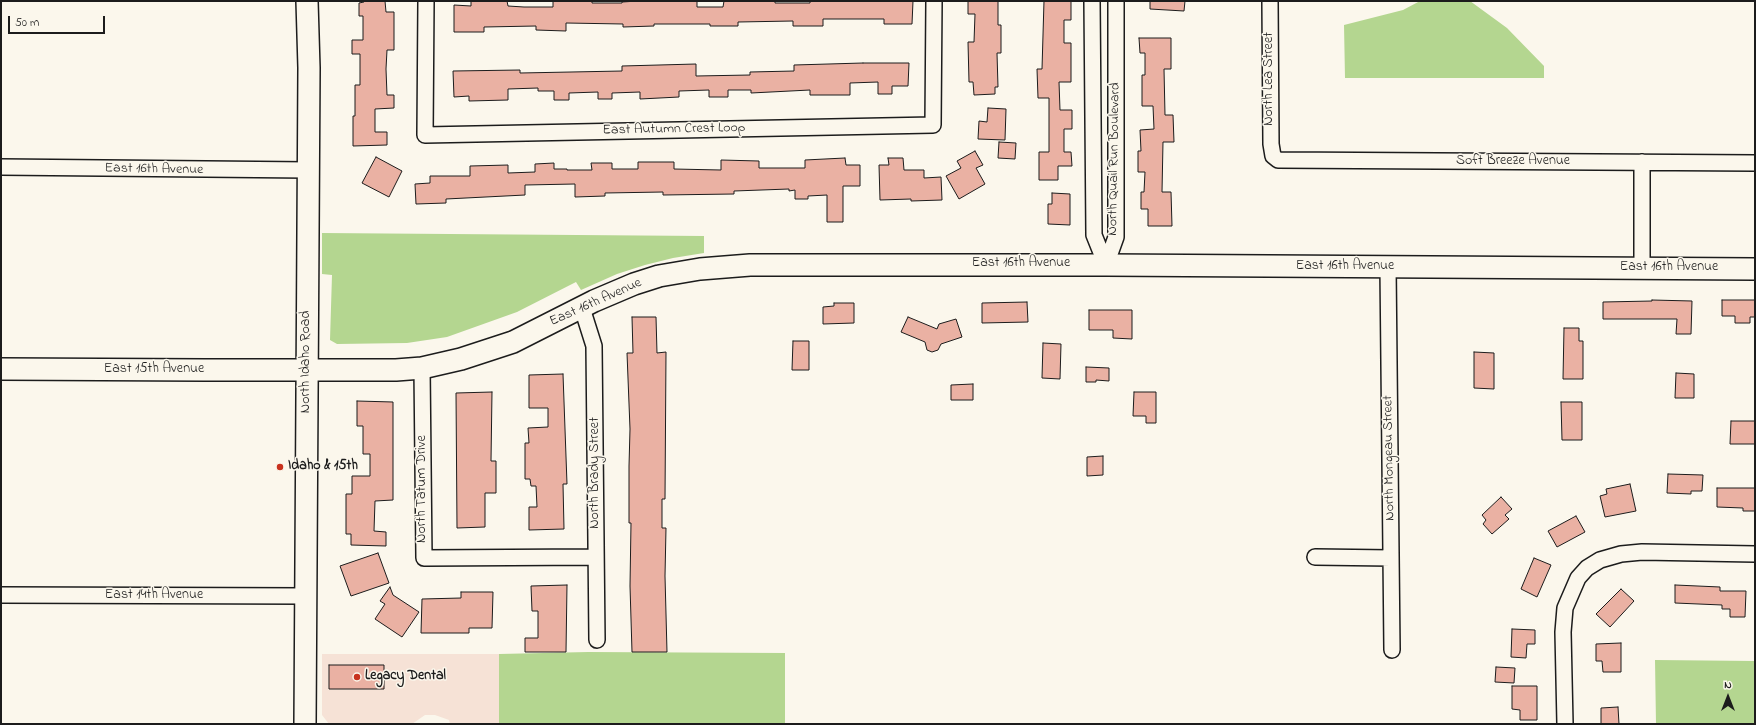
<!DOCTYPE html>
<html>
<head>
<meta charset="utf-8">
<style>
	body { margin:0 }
	#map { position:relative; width:1756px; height:725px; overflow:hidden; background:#fbf7ec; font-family:"Indie Flower",sans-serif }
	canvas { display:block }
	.frame { position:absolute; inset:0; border:2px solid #1c1c1c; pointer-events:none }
	.north { position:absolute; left:1708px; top:677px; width:40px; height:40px; -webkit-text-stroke:3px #fbf7ec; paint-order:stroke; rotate:0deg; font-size:11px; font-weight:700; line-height:16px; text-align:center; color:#1c1c1c }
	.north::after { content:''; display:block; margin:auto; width:14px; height:18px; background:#1c1c1c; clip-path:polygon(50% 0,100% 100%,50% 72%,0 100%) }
	.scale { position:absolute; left:8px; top:16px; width:97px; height:18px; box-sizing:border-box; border:2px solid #1c1c1c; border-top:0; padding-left:5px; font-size:12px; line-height:14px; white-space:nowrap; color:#1c1c1c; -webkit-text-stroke:3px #fbf7ec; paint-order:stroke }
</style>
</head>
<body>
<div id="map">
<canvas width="1756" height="725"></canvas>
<div class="frame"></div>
<div class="north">N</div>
<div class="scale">50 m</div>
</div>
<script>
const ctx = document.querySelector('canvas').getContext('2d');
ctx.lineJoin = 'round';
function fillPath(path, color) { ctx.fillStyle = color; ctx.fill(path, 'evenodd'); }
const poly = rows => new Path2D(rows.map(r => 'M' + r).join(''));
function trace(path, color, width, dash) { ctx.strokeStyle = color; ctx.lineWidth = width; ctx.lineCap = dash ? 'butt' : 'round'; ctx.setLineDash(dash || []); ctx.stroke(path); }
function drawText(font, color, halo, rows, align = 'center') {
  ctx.font = font + ' "Indie Flower",sans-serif'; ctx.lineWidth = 3; ctx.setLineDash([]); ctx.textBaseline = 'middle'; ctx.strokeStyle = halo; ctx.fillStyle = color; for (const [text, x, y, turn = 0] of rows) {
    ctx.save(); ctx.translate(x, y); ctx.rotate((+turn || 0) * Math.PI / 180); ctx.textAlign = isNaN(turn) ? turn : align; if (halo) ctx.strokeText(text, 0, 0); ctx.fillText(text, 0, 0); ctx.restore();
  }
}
const built = poly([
	[322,654,499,654,499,724,450,724,449,720,435,715,425,715,412,724,329,724,322,715]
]);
const green = poly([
	[1420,1,1470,1,1507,28,1544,66,1544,78,1345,78,1344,25,1403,10],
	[322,233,704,236,704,253,673,258,645,265,617,274,581,290,576,282,517,312,447,337,407,343,337,344,330,340,332,275,322,274],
	[588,652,785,653,785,724,499,724,499,654],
	[1655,660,1755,661,1755,724,1656,724]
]);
const building = poly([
	[364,1,385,1,386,12,394,12,394,50,387,50,386,69,387,95,394,95,394,108,375,109,375,132,387,132,387,145,353,146,353,116,355,116,355,85,360,85,360,54,352,54,352,40,363,40,363,16,359,16,359,3,364,2,364,1],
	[471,1,507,1,508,6,524,7,553,7,553,1,592,1,592,3,622,3,622,2,638,1,697,1,697,7,723,7,724,1,775,1,775,3,810,3,810,1,913,1,912,24,884,24,884,19,823,19,823,26,793,26,793,21,738,22,738,26,710,26,710,24,654,24,654,26,623,27,623,24,566,23,566,31,536,30,536,26,484,27,484,32,454,32,454,5,471,6,471,1],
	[968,1,998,1,998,25,1001,25,1001,53,997,53,998,87,995,87,995,94,974,95,973,82,969,82,968,42,974,42,975,14,968,14,968,1],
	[1044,1,1071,1,1071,20,1064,20,1064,43,1071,43,1071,82,1059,82,1060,110,1072,110,1072,129,1064,129,1064,152,1071,152,1072,166,1058,166,1058,180,1039,180,1039,152,1049,152,1049,98,1038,98,1037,69,1042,69,1044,1],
	[1150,1,1185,1,1184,11,1150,9,1150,1],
	[1139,38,1171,38,1171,69,1164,69,1165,115,1173,115,1174,142,1163,142,1162,192,1171,192,1172,226,1148,226,1148,209,1141,209,1141,192,1144,192,1145,172,1138,172,1138,151,1141,151,1140,130,1154,129,1153,106,1142,106,1142,75,1145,75,1145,53,1140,53,1139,38],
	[863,63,909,63,908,86,892,86,892,94,878,94,878,82,850,83,850,95,810,95,810,90,751,93,751,90,728,90,728,97,709,97,709,90,679,91,679,97,640,99,640,92,612,93,612,99,598,99,598,92,569,93,569,100,554,100,554,91,538,91,538,88,508,89,508,100,469,101,469,96,454,97,453,71,520,70,520,73,622,71,622,66,696,64,696,76,750,75,750,72,794,71,794,65,863,63],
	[988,108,1006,109,1005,140,978,139,979,121,987,122,988,108],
	[999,142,1016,143,1015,159,998,158,999,142],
	[975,151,983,165,976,168,985,184,959,199,946,176,961,168,957,161,975,151],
	[376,157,402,171,389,197,362,183,376,157],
	[845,158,846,165,860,165,860,186,843,186,843,222,827,222,827,195,808,196,808,199,795,199,795,190,789,191,789,189,734,191,734,194,663,195,663,192,605,193,605,196,575,197,575,184,525,185,525,195,446,199,446,203,416,204,415,184,430,183,430,176,470,176,470,166,508,165,508,173,535,172,535,164,554,163,554,169,567,169,567,170,592,170,591,163,612,163,612,169,638,169,638,162,674,162,674,169,721,170,721,160,759,161,759,168,805,168,805,160,845,158],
	[888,158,903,158,904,170,924,170,924,178,941,177,942,200,911,201,911,199,880,200,879,165,889,165,888,158],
	[1052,193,1070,194,1070,225,1048,224,1048,204,1052,204,1052,193],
	[1652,300,1692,301,1691,334,1676,334,1677,319,1603,319,1603,302,1652,301,1652,300],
	[1722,300,1755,300,1755,317,1750,317,1750,323,1735,323,1735,316,1722,316,1722,300],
	[1027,302,1028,322,982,323,982,303,1027,302],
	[834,303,854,303,854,323,823,324,823,307,834,306,834,303],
	[1089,310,1132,310,1132,339,1113,338,1113,330,1089,330,1089,310],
	[632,317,656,317,657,353,666,352,665,499,662,499,662,528,666,528,665,576,667,652,632,652,630,586,631,523,629,523,629,466,630,429,627,353,633,353,632,317],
	[908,317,937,329,939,324,956,319,962,337,941,344,938,350,932,352,927,350,925,342,901,332,908,317],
	[1564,328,1579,328,1579,341,1583,341,1583,379,1563,379,1564,328],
	[793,341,809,341,809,370,792,370,793,341],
	[1043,343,1061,344,1060,379,1042,378,1043,343],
	[1474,352,1494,353,1494,389,1474,388,1474,352],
	[1086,367,1109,368,1109,381,1096,380,1096,382,1086,382,1086,367],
	[1676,373,1694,374,1694,398,1675,398,1676,373],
	[563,374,567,484,563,484,564,529,529,530,529,507,537,507,536,486,531,486,530,479,525,479,525,443,529,443,528,428,548,427,548,408,529,408,529,375,563,374],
	[973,384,973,400,951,400,951,385,973,384],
	[492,392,491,461,496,461,496,493,485,493,485,527,457,528,456,393,492,392],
	[1134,392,1156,392,1156,423,1146,423,1146,416,1133,416,1134,392],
	[357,401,393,402,393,500,375,501,374,531,386,532,386,546,351,545,351,534,346,534,346,494,352,494,352,476,370,476,370,454,363,454,363,426,357,426,357,401],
	[1561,402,1582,402,1582,440,1562,440,1561,402],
	[1731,421,1755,421,1755,444,1730,444,1731,421],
	[1103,456,1103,475,1087,476,1087,457,1103,456],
	[1668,474,1703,475,1702,491,1691,491,1691,494,1667,493,1668,474],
	[1630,484,1636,511,1605,517,1600,496,1607,494,1606,489,1630,484],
	[1717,488,1755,488,1755,511,1743,511,1743,508,1717,507,1717,488],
	[1501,497,1512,509,1505,515,1509,519,1492,534,1483,524,1486,520,1482,515,1501,497],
	[1576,516,1585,532,1557,547,1548,531,1576,516],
	[378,553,389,583,351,596,340,566,378,553],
	[1534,558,1551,565,1537,597,1521,589,1534,558],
	[567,585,566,652,525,652,525,638,538,638,538,611,532,611,531,586,567,585],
	[1675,585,1720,587,1720,591,1746,591,1745,617,1730,617,1730,609,1722,609,1722,605,1675,603,1675,585],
	[390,587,393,595,419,612,402,637,375,619,385,604,380,601,390,587],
	[1621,589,1634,601,1610,627,1596,614,1621,589],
	[461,592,493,592,492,628,469,628,469,633,421,633,422,599,461,598,461,592],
	[1512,629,1535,630,1535,644,1527,644,1526,658,1511,657,1512,629],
	[1621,643,1621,672,1603,672,1602,661,1596,661,1596,644,1621,643],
	[329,665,384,665,384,689,329,689,329,665],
	[1496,667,1515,668,1514,683,1495,682,1496,667],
	[1512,686,1537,686,1537,720,1520,720,1520,710,1512,709,1512,686],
	[1618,707,1619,724,1601,724,1601,708,1618,707]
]);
const street = poly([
	[426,1,425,135,933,125,934,1],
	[1092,1,1094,235,1106,265],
	[1270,1,1271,144,1273,156,1278,160,1755,163],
	[1,167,308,170],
	[1106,265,1116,237,1116,1],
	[1388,267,1392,650],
	[1642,268,1642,162],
	[582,308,594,346,597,640],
	[422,368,424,558,596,557],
	[1315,557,1391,558],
	[1,595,306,596],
	[1565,724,1563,632,1565,608,1578,578,1587,568,1600,560,1621,554,1642,552,1755,554]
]);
const secondary = poly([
	[1,369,204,370,396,370,422,368,461,359,513,342,594,301,634,284,659,276,700,269,750,265,1106,265,1755,269],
	[305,724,309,68,307,1]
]);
const markers = [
	[280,467,4,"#c8321e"],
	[357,677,4,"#c8321e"]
];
const streetNames = [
	["North Lea Street",1270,79,-90],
	["East Autumn Crest Loop",674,130,-1],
	["North Quail Run Boulevard",1115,159,-89],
	["Soft Breeze Avenue",1513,162],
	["East 16th Avenue",154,170,1],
	["East 16th Avenue",1021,264],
	["East 16th Avenue",1345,267],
	["East 16th Avenue",1669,268],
	["East 16th Avenue",596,303,-24],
	["North Idaho Road",307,362,-90],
	["East 15th Avenue",154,370],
	["North Mongeau Street",1390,458,-91],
	["North Brady Street",596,473,-90],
	["North Tatum Drive",423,489,-90],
	["East 14th Avenue",154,596]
];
const poiNames = [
	["Idaho & 15th",288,467],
	["Legacy Dental",365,677]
];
fillPath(built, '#f6e2d6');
fillPath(green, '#b4d690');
fillPath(building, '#eab1a3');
trace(building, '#1c1c1c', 1);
trace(street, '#1c1c1c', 18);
trace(secondary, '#1c1c1c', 24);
trace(street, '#fbf7ec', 15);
trace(secondary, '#fbf7ec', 21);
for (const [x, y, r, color] of markers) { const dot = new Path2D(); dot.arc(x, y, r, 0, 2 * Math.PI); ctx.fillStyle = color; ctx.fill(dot); trace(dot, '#fbf7ec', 1.5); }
drawText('14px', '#1c1c1c', '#fbf7ec', streetNames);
drawText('bold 14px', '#1c1c1c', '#fbf7ec', poiNames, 'left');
</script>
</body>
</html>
